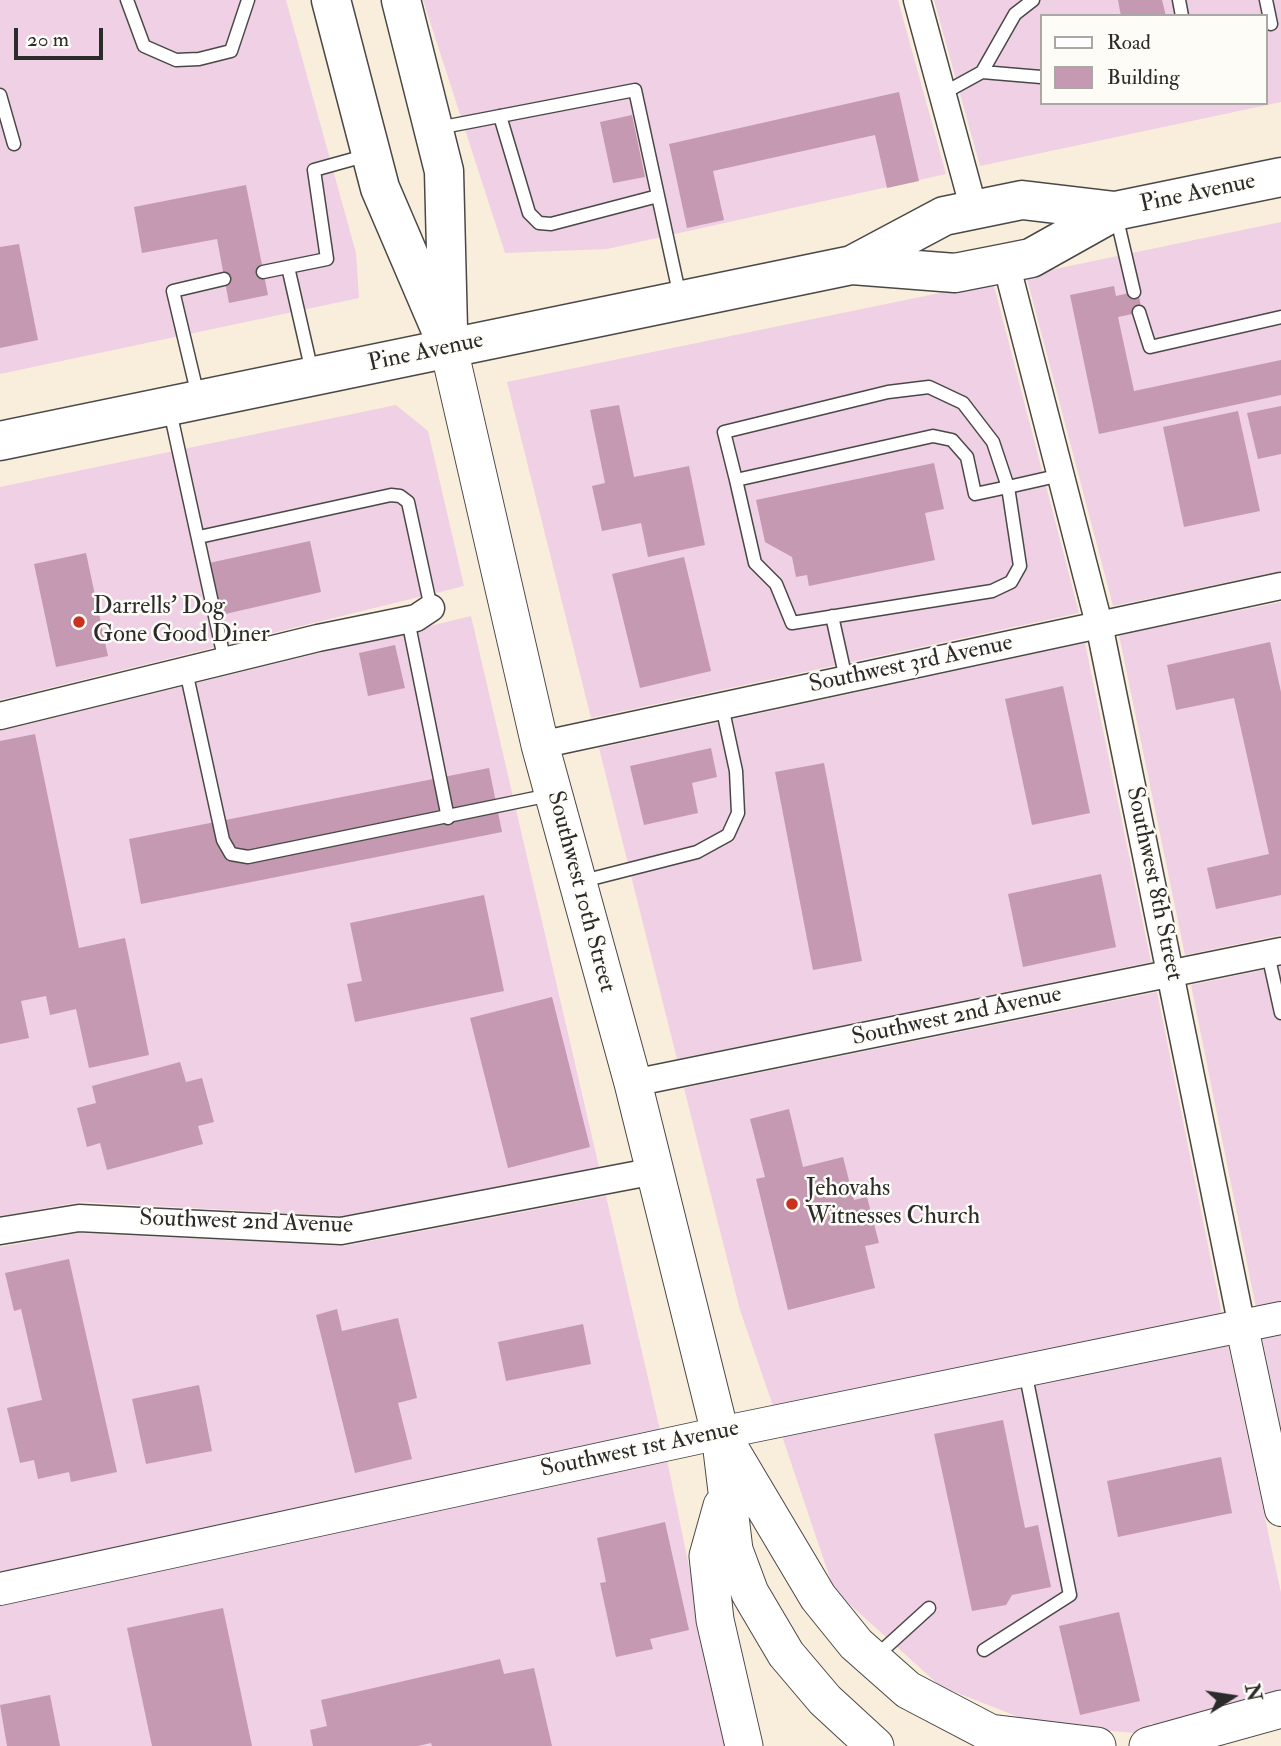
<!DOCTYPE html>
<html>
<head>
<meta charset="utf-8">
<style>
	body { margin:0 }
	#map { position:relative; width:1281px; height:1746px; overflow:hidden; background:#f9eddc; font-family:"IM FELL Double Pica",serif }
	canvas { display:block }
	.legend { position:absolute; left:1040px; top:14px; width:228px; height:91px; box-sizing:border-box; background:#fdfcf7; border:2px solid #a9a8a5; margin:0; padding:9px 12px; list-style:none; font-size:21px; color:#2b2b2b }
	.legend li { display:flex; align-items:center; gap:14px; height:35px }
	.legend b { width:35px; border:2px solid #a9a8a5 }
	.north { position:absolute; left:1197px; top:1662px; width:70px; height:70px; -webkit-text-stroke:5px #fdfcf7; paint-order:stroke; rotate:78deg; font-size:19px; font-weight:700; line-height:28px; text-align:center; color:#2b2b2b }
	.north::after { content:''; display:block; margin:auto; width:24px; height:32px; background:#2b2b2b; clip-path:polygon(50% 0,100% 100%,50% 72%,0 100%) }
	.scale { position:absolute; left:14px; top:28px; width:89px; height:32px; box-sizing:border-box; border:4px solid #2b2b2b; border-top:0; padding-left:9px; font-size:21px; line-height:24px; white-space:nowrap; color:#2b2b2b; -webkit-text-stroke:5px #fdfcf7; paint-order:stroke }
</style>
</head>
<body>
<div id="map">
<canvas width="1281" height="1746"></canvas>
<ul class="legend">
<li><b style="height:9px;background:#fff"></b>Road</li>
<li><b style="height:19px;background:#c599b2"></b>Building</li>
</ul>
<div class="north">N</div>
<div class="scale">20 m</div>
</div>
<script>
const ctx = document.querySelector('canvas').getContext('2d');
ctx.lineJoin = 'round';
function fillPath(path, color) { ctx.fillStyle = color; ctx.fill(path, 'evenodd'); }
const poly = rows => new Path2D(rows.map(r => 'M' + r).join(''));
function trace(path, color, width, dash) { ctx.strokeStyle = color; ctx.lineWidth = width; ctx.lineCap = dash ? 'butt' : 'round'; ctx.setLineDash(dash || []); ctx.stroke(path); }
function drawText(font, color, halo, rows, align = 'center') {
  ctx.font = font + ' "IM FELL Double Pica",serif'; ctx.lineWidth = 5; ctx.setLineDash([]); ctx.textBaseline = 'middle'; ctx.strokeStyle = halo; ctx.fillStyle = color; for (const [text, x, y, turn = 0] of rows) {
    ctx.save(); ctx.translate(x, y); ctx.rotate((+turn || 0) * Math.PI / 180); ctx.textAlign = isNaN(turn) ? turn : align; if (halo) ctx.strokeText(text, 0, 0); ctx.fillText(text, 0, 0); ctx.restore();
  }
}
const built = poly([
	[0,0,286,0,356,253,359,298,0,374],
	[423,0,898,0,946,174,607,249,505,253],
	[934,0,1281,0,1281,102,980,166],
	[1041,16,1265,16,1265,103,1041,103],
	[1281,222,1281,571,1113,606,1026,275],
	[993,282,1079,613,591,718,507,382],
	[396,405,428,431,464,586,0,700,0,487],
	[1281,602,1281,935,1185,955,1119,635],
	[471,616,599,1167,341,1216,81,1202,0,1216,0,731],
	[1085,643,1151,962,677,1059,599,748],
	[1281,966,1281,1302,1256,1308,1191,985],
	[1157,992,1222,1315,773,1406,740,1310,684,1088],
	[606,1196,660,1430,0,1573,0,1247,79,1233,344,1246],
	[1281,1334,1281,1427,1262,1338],
	[1228,1345,1281,1593,1281,1693,1158,1727,1151,1723,1145,1731,1136,1733,1039,1725,940,1686,834,1590,782,1436],
	[667,1460,726,1746,0,1746,0,1604]
]);
const building = poly([
	[1118,0,1162,0,1166,16,1121,16],
	[899,92,919,181,887,188,875,135,713,171,724,220,687,228,669,144],
	[632,115,645,177,613,183,600,122],
	[246,185,268,295,229,303,217,239,142,253,134,207],
	[19,244,38,340,0,348,0,247],
	[1114,286,1116,296,1138,291,1142,312,1118,317,1134,391,1281,360,1281,395,1099,434,1070,295],
	[619,405,634,477,689,466,705,545,648,557,641,523,602,531,592,486,605,483,590,410],
	[1281,406,1281,454,1258,459,1247,413],
	[1238,411,1260,511,1184,527,1163,427],
	[934,463,944,509,925,513,935,560,809,586,807,575,796,577,792,557,765,542,756,500],
	[310,541,321,592,221,615,209,563],
	[86,553,108,656,56,667,34,564],
	[684,557,711,671,640,688,612,574],
	[1270,642,1281,692,1281,895,1216,909,1207,868,1269,854,1234,698,1176,710,1167,665],
	[395,645,405,688,368,696,359,653],
	[1063,686,1090,813,1032,825,1005,699],
	[35,734,79,948,125,938,149,1055,89,1068,76,1009,50,1015,46,996,21,1001,29,1038,0,1044,0,741],
	[711,748,717,777,692,783,698,813,644,825,630,766],
	[824,763,862,961,813,970,775,772],
	[489,768,502,832,141,904,129,839],
	[1101,874,1116,947,1023,967,1008,894],
	[484,895,504,991,355,1022,347,984,362,981,350,923],
	[552,997,590,1147,508,1168,470,1018],
	[180,1062,186,1082,202,1078,214,1122,198,1126,203,1144,107,1170,100,1143,87,1147,77,1108,96,1103,92,1086],
	[789,1109,803,1167,843,1157,854,1200,867,1197,879,1243,865,1246,875,1288,788,1310,756,1179,765,1177,750,1119],
	[69,1259,117,1472,71,1482,69,1472,38,1479,34,1460,20,1463,7,1408,42,1400,21,1309,14,1311,5,1273],
	[337,1309,342,1331,398,1318,417,1398,398,1403,412,1459,355,1473,316,1315],
	[583,1324,591,1364,506,1381,498,1342],
	[199,1385,212,1451,146,1464,132,1399],
	[1003,1420,1025,1528,1038,1525,1051,1587,1012,1595,1006,1605,972,1611,934,1434],
	[1221,1457,1232,1513,1118,1537,1107,1481],
	[665,1522,689,1630,650,1639,653,1649,616,1657,600,1583,606,1582,597,1538],
	[223,1608,252,1746,152,1746,127,1628],
	[1119,1612,1140,1701,1080,1715,1059,1626],
	[500,1659,504,1674,534,1668,552,1746,432,1746,431,1743,418,1746,313,1746,310,1730,327,1726,321,1700],
	[50,1695,60,1746,7,1746,0,1705]
]);
const service = poly([
	[127,0,144,46,176,60,199,59,231,51,248,0],
	[1179,0,1182,16],
	[1266,0,1271,24],
	[982,72,1015,14,1033,0],
	[942,94,982,72,1041,77],
	[0,95,14,144],
	[500,116,529,213,539,223,551,224,658,196],
	[438,128,635,90,680,297],
	[1116,215,1134,292],
	[288,267,312,372],
	[263,272,327,259,314,170,368,155],
	[1139,312,1150,347,1281,317],
	[198,396,173,291,224,279],
	[170,411,225,662],
	[736,480,724,432,888,392,929,387,963,403,993,442,1008,487,1020,566,1011,582,992,591,792,623,776,584,755,563,736,480,933,436,952,440,967,457,975,494,1008,487,1061,475],
	[199,537,391,495,400,496,408,502,431,608],
	[832,616,846,679],
	[408,620,448,818],
	[186,671,223,840,231,854,248,857,550,795],
	[579,882,697,852,728,835,738,813,736,771,722,706],
	[1268,954,1281,1013],
	[984,1650,1070,1595,1025,1371],
	[875,1657,929,1608]
]);
const minor = poly([
	[917,0,974,210],
	[1006,263,1099,624,1242,1327],
	[0,716,318,638,416,618,431,608],
	[540,745,1281,586],
	[633,1083,1281,951],
	[0,1231,79,1218,341,1231,655,1171]
]);
const tertiary = poly([
	[1242,1327,1281,1510],
	[0,1589,720,1433,1281,1318]
]);
const secondary = poly([
	[449,349,540,745,633,1083,720,1433,734,1550,750,1593,786,1654,825,1700,875,1746],
	[724,1439,818,1597,856,1644,908,1690,990,1733,1097,1746],
	[722,1506,708,1556,715,1620,744,1746],
	[1148,1746,1281,1709]
]);
const primary = poly([
	[331,0,380,188,449,349],
	[401,0,444,171,448,329]
]);
const trunk = poly([
	[852,265,944,216,1022,200,1115,211],
	[0,441,852,265,955,273,1006,263,1031,258,1115,211,1281,177]
]);
const markers = [
	[79,622,7,"#c8321e"],
	[792,1204,7,"#c8321e"]
];
const streetNames = [
	["Pine Avenue",1198,194,-12],
	["Pine Avenue",426,353,-12],
	["Southwest 3rd Avenue",911,665,-12],
	["Southwest 8th Street",1153,884,78],
	["Southwest 10th Street",580,892,75],
	["Southwest 2nd Avenue",957,1017,-12],
	["Southwest 2nd Avenue",246,1223,2],
	["Southwest 1st Avenue",640,1450,-12]
];
const poiNames = [
	["Darrells' Dog",93,608],
	["Gone Good Diner",93,636],
	["Jehovahs",806,1190],
	["Witnesses Church",806,1218]
];
fillPath(built, '#efd0e5');
fillPath(building, '#c599b2');
trace(service, '#4a4846', 15);
trace(minor, '#4a4846', 29);
trace(tertiary, '#4a4846', 34);
trace(secondary, '#4a4846', 39);
trace(primary, '#4a4846', 41);
trace(trunk, '#4a4846', 41);
trace(service, '#fff', 12);
trace(minor, '#fff', 26);
trace(tertiary, '#fff', 32);
trace(secondary, '#fff', 37);
trace(primary, '#fff', 38);
trace(trunk, '#fff', 38);
for (const [x, y, r, color] of markers) { const dot = new Path2D(); dot.arc(x, y, r, 0, 2 * Math.PI); ctx.fillStyle = color; ctx.fill(dot); trace(dot, '#fdfcf7', 2.5); }
drawText('24px', '#2b2b2b', '#fdfcf7', streetNames);
drawText('24px', '#2b2b2b', '#fdfcf7', poiNames, 'left');
</script>
</body>
</html>
